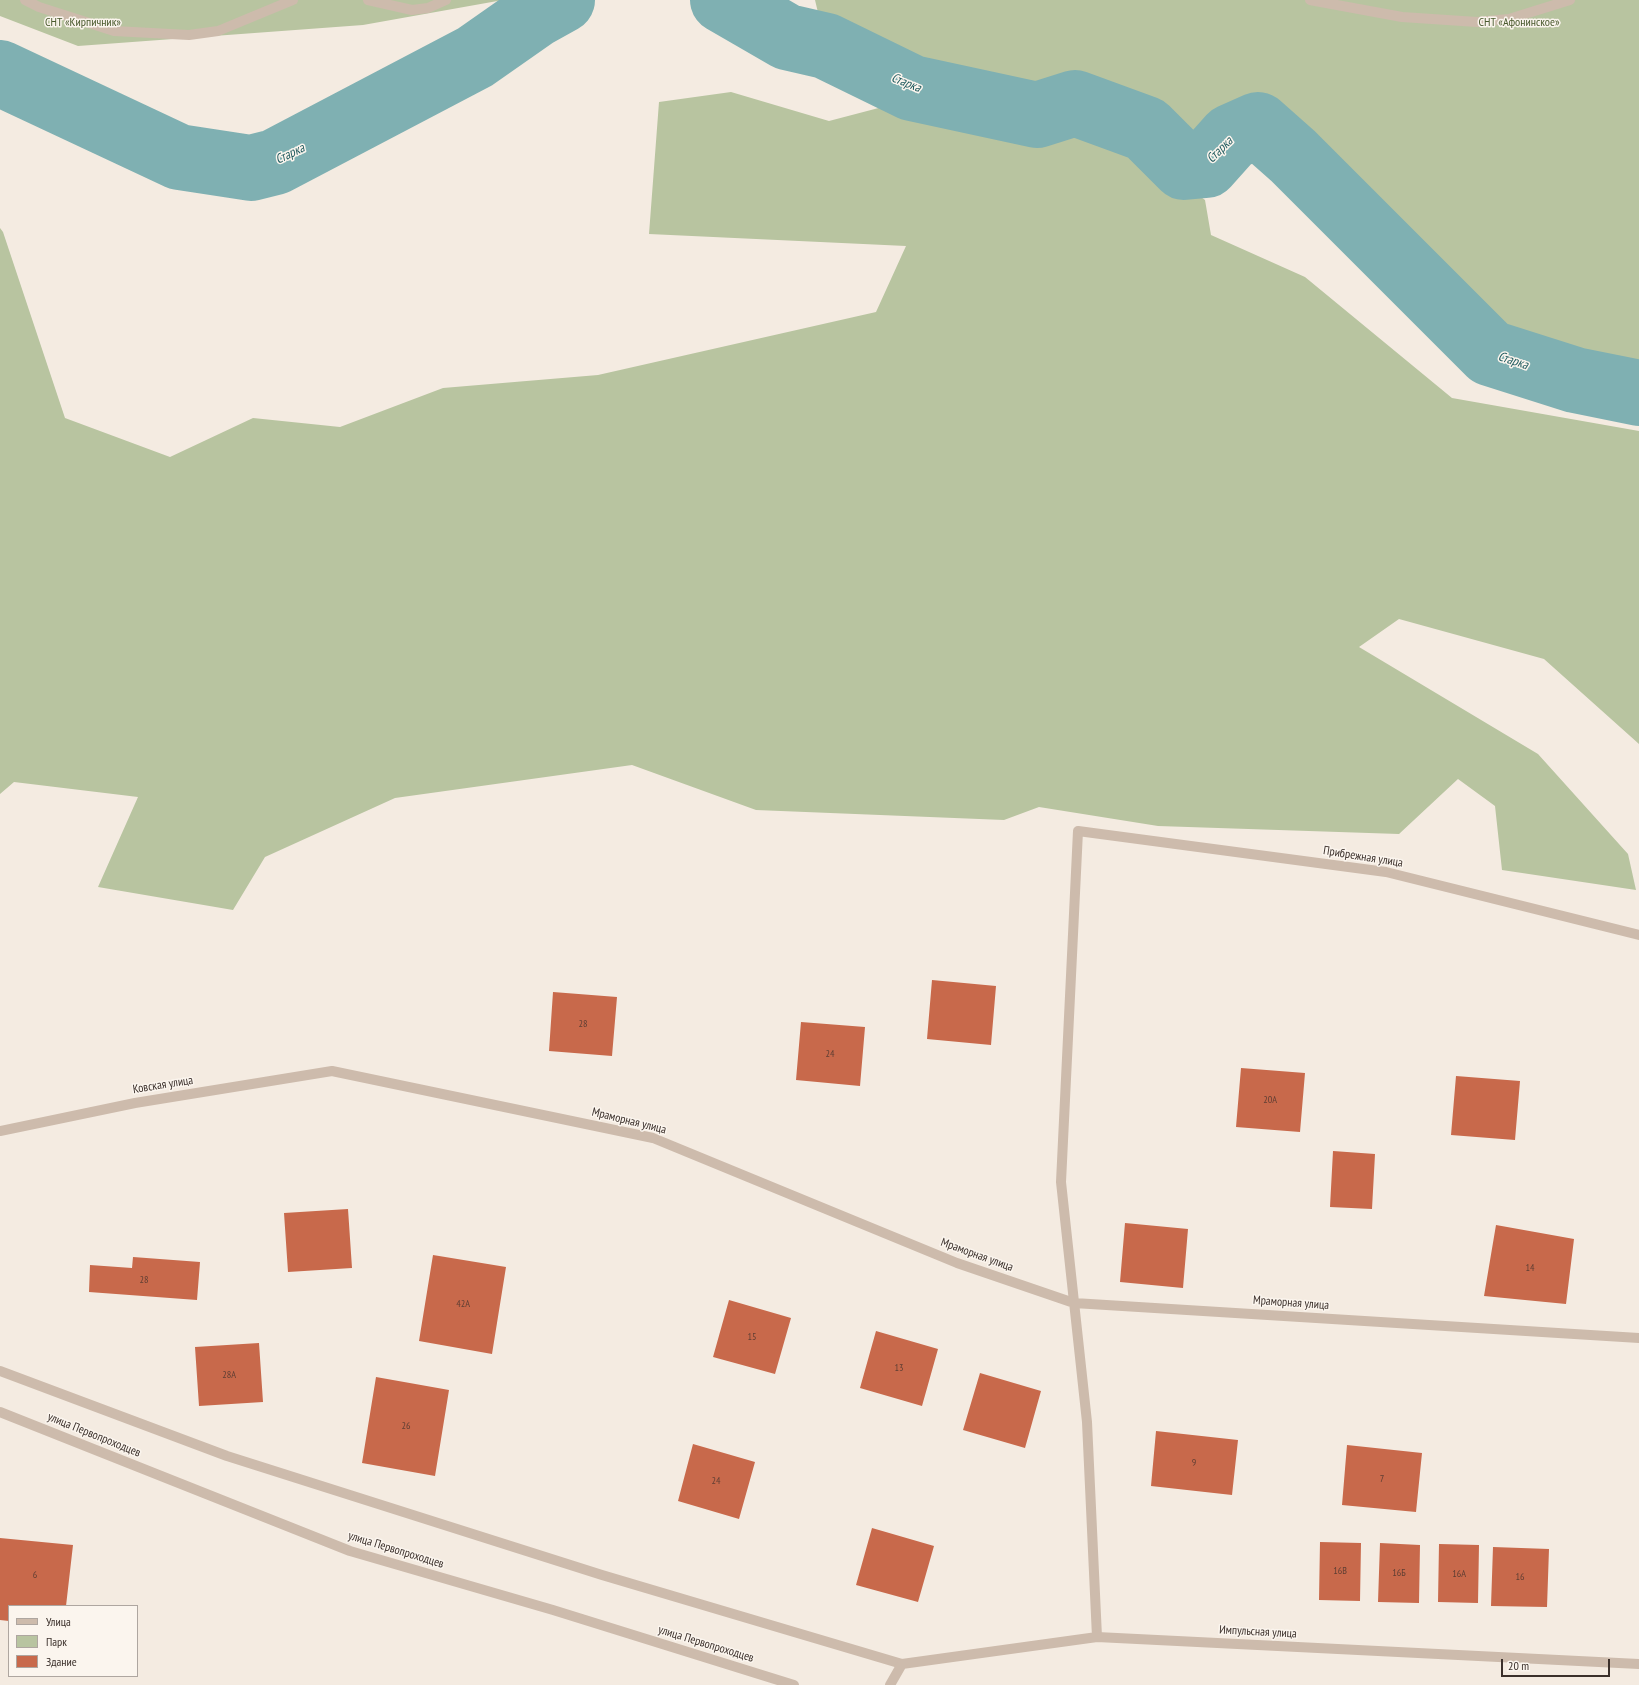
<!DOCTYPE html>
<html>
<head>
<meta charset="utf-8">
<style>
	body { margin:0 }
	#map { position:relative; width:1639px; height:1685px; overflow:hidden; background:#f4ebe1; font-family:"PT Sans Narrow",sans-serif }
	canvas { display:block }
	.legend { position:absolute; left:8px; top:1605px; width:130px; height:72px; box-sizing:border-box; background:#fbf5ee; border:1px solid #aea6a0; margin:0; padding:5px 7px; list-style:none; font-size:12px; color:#3b302b }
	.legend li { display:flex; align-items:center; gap:8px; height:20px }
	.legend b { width:20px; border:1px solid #aea6a0 }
	.scale { position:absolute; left:1501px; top:1659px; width:109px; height:18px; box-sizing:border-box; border:2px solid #3b302b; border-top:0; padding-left:5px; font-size:12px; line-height:14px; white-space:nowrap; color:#3b302b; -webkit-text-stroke:3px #fbf5ee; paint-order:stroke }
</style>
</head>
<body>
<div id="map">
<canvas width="1639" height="1685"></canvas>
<ul class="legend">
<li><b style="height:5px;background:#cdbbac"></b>Улица</li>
<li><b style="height:11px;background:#b8c4a0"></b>Парк</li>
<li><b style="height:11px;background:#c8694b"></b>Здание</li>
</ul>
<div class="scale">20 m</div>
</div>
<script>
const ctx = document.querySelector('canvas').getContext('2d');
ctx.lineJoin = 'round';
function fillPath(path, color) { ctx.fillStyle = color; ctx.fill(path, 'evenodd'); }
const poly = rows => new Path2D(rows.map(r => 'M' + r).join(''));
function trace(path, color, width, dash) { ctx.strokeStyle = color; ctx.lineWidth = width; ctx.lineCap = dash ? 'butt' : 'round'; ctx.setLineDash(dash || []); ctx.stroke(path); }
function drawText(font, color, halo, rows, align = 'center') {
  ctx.font = font + ' "PT Sans Narrow",sans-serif'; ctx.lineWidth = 3; ctx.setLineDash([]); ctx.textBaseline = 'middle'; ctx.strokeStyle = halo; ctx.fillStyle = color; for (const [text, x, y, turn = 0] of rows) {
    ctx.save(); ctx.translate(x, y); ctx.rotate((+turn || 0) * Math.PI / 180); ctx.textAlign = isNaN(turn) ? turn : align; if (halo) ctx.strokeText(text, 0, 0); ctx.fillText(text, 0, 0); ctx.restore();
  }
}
const green = poly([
	[0,0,503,0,363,25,78,46,0,16],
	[815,0,1639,0,1639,393,1575,380,1490,353,1293,156,1258,125,1231,137,1206,165,1184,167,1146,129,1075,103,1037,115,912,88,826,46],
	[731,92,829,121,890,105,1040,136,1067,119,1135,148,1205,200,1211,235,1305,277,1452,398,1639,431,1639,744,1544,659,1399,619,1359,647,1538,754,1628,854,1636,890,1502,870,1495,806,1458,779,1399,834,1158,826,1039,807,1004,820,756,810,632,765,395,798,265,857,233,910,98,887,138,797,14,782,0,794,0,228,3,232,65,418,170,457,253,418,340,427,443,388,598,375,876,312,906,246,649,234,659,102]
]);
const river = poly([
	[723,0,787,37,826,46,912,88,1037,115,1075,103,1146,129,1184,167,1206,165,1231,137,1258,125,1293,156,1490,353,1575,380,1639,393],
	[0,73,179,157,251,168,275,162,475,57,535,15,562,0]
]);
const building = poly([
	[932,980,996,986,991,1045,927,1039],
	[553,992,617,997,612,1056,549,1051],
	[801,1022,865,1027,860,1086,796,1080],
	[1241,1068,1305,1073,1300,1132,1236,1127],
	[1456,1076,1520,1081,1515,1140,1451,1135],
	[1333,1151,1375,1154,1372,1209,1330,1207],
	[348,1209,352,1268,288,1272,284,1213],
	[1125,1223,1188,1229,1183,1288,1120,1282],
	[1496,1225,1574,1239,1566,1304,1484,1296],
	[433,1255,506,1267,492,1354,419,1341],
	[133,1257,200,1262,197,1300,89,1292,90,1265,132,1268],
	[729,1300,791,1318,775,1374,713,1357],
	[876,1331,938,1349,922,1406,860,1388],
	[259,1343,263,1402,199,1406,195,1347],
	[980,1373,1041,1391,1025,1448,963,1430],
	[376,1377,449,1390,435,1476,362,1463],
	[1156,1431,1238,1440,1232,1495,1151,1486],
	[693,1444,755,1462,739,1519,678,1501],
	[1347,1445,1422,1453,1416,1512,1342,1505],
	[872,1528,934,1546,918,1602,856,1585],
	[0,1538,73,1545,66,1606,9,1606,9,1621,0,1620],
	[1320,1542,1361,1543,1360,1601,1319,1600],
	[1380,1543,1420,1545,1419,1603,1378,1602],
	[1439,1544,1479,1545,1478,1603,1438,1602],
	[1493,1547,1549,1549,1547,1607,1491,1606]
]);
const lane = poly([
	[25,0,39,7,114,31,189,35,218,31,293,0],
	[368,0,412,10,428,8,446,0],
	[1310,0,1402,17,1477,22,1509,19,1570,0],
	[0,1371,227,1456,602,1575,902,1664]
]);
const street = poly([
	[0,1131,135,1103,332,1071,653,1138,957,1263,1074,1303,1639,1338],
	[0,1412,350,1551,553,1610,794,1685],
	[1097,1637,1087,1422,1061,1182,1078,831,1386,872,1639,935],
	[890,1685,902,1664,1097,1637,1639,1664]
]);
const numberNames = [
	["28",583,1024],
	["24",830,1054],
	["20А",1270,1100],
	["14",1530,1268],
	["28",144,1280],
	["42А",463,1304],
	["15",752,1337],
	["13",899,1368],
	["28А",229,1375],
	["26",406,1426],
	["9",1194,1463],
	["7",1382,1479],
	["24",716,1481],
	["16В",1340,1571],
	["16Б",1399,1573],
	["16А",1459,1574],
	["6",35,1575],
	["16",1520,1577]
];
const parkNames = [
	["СНТ «Кирпичник»",83,23],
	["СНТ «Афонинское»",1519,23]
];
const streetNames = [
	["Прибрежная улица",1363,857,9],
	["Ковская улица",163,1085,-9],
	["Мраморная улица",629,1121,14],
	["Мраморная улица",977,1255,20],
	["Мраморная улица",1291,1303,4],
	["улица Первопроходцев",94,1435,22],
	["улица Первопроходцев",396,1550,17],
	["Импульсная улица",1258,1632,3],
	["улица Первопроходцев",706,1644,17]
];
const waterNames = [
	["Старка",906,83,22],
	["Старка",1220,150,-45],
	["Старка",290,154,-26],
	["Старка",1513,361,18]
];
fillPath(green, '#b8c4a0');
trace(river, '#7fb0b2', 66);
fillPath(building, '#c8694b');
trace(lane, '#cdbbac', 10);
trace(street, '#cdbbac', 10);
drawText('10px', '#5e3e33', null, numberNames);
drawText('12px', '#4a5a2e', '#fbf5ee', parkNames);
drawText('12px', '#3b302b', '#fbf5ee', streetNames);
drawText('italic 13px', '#1f5a5e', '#fbf5ee', waterNames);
</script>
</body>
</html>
